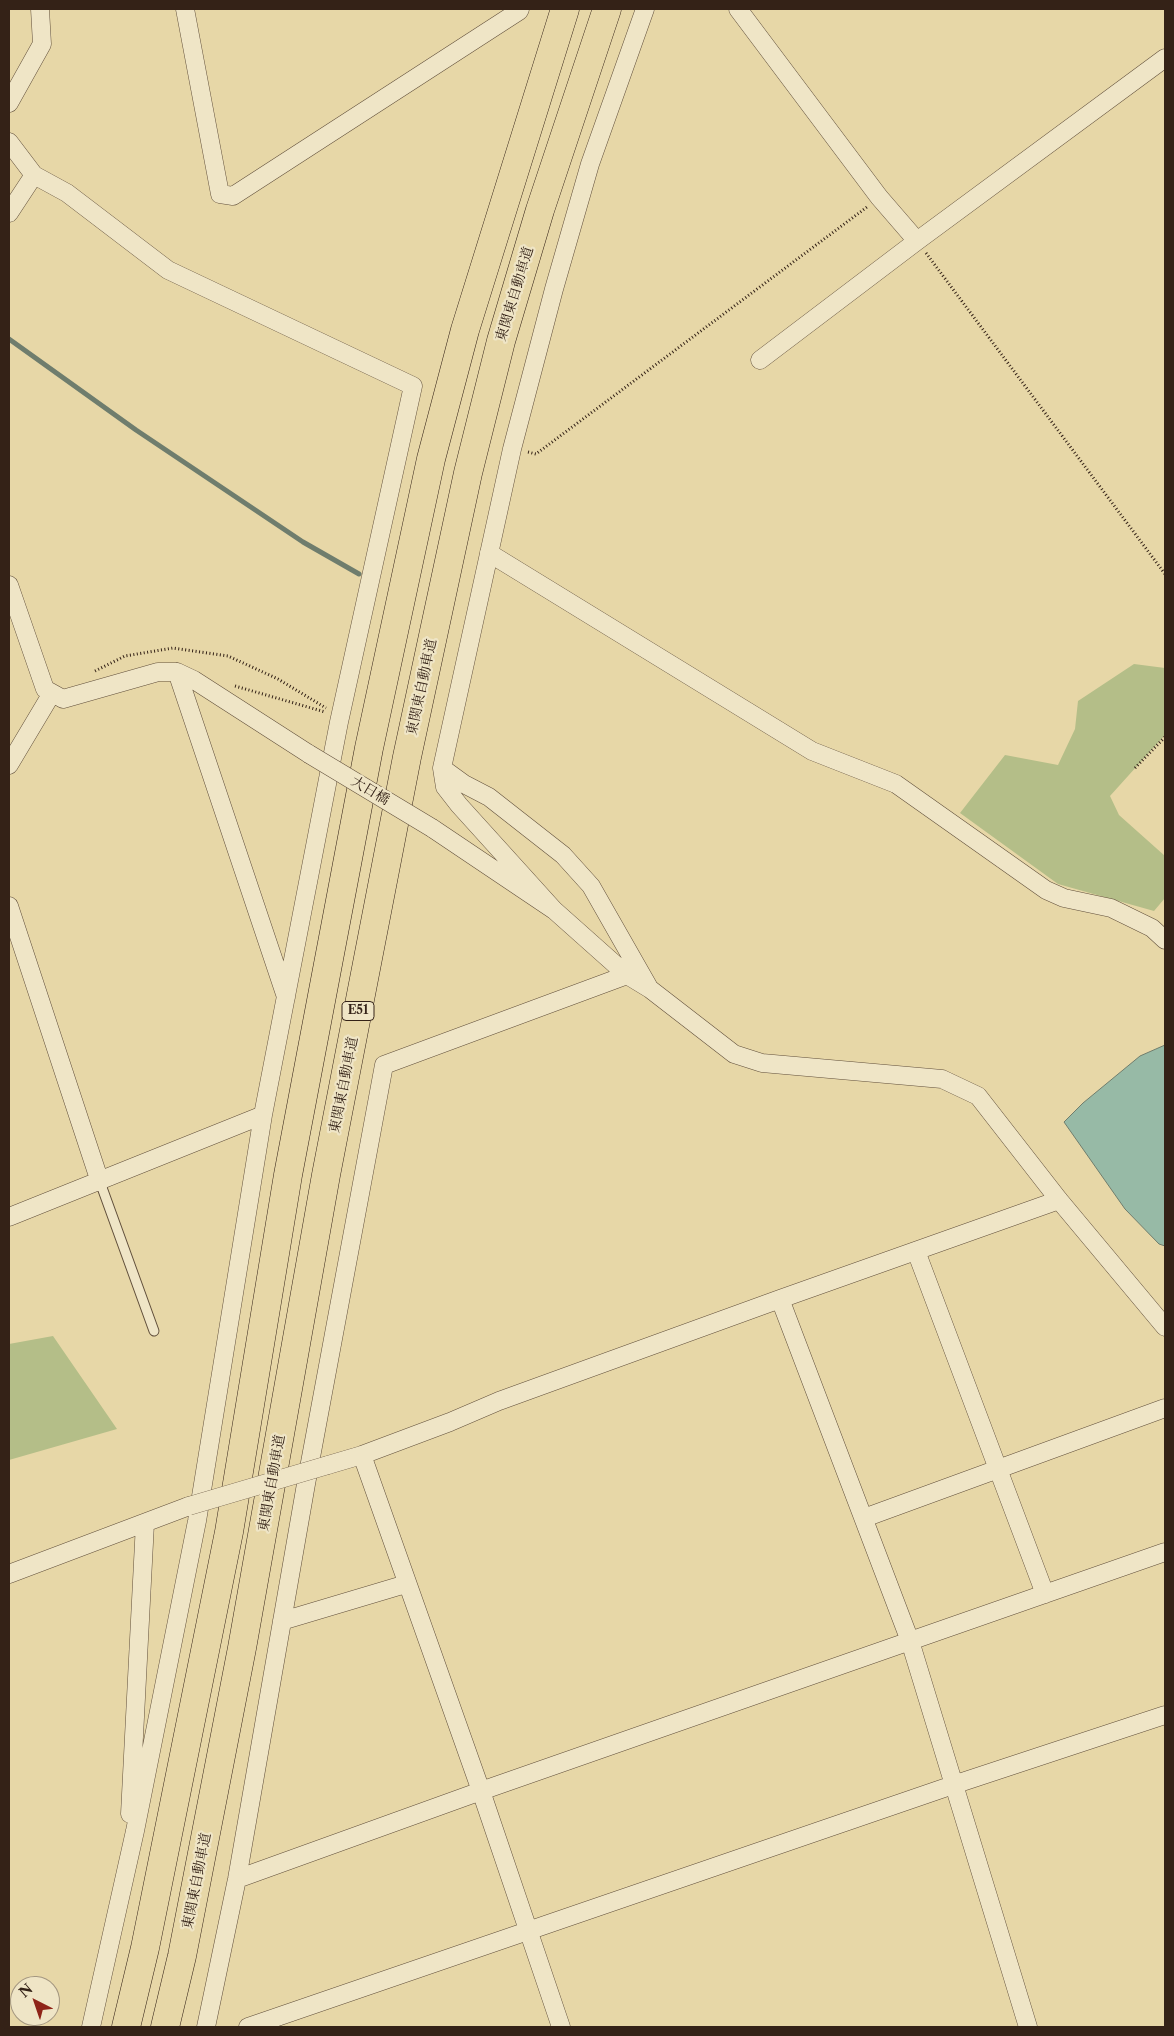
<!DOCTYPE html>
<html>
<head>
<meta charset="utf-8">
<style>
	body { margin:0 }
	#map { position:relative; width:1174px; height:2036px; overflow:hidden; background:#e7d7a7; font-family:"Libre Caslon Text",serif }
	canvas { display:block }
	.frame { position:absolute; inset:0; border:10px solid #342217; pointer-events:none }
	.north { position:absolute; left:10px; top:1976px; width:50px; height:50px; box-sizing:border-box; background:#efe5c6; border:1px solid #a49780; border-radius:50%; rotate:319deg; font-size:14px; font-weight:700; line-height:20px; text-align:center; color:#342217 }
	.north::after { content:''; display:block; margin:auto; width:18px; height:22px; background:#8f2418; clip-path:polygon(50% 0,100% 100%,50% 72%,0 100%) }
</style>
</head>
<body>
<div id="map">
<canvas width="1174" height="2036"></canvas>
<div class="frame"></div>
<div class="north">N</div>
</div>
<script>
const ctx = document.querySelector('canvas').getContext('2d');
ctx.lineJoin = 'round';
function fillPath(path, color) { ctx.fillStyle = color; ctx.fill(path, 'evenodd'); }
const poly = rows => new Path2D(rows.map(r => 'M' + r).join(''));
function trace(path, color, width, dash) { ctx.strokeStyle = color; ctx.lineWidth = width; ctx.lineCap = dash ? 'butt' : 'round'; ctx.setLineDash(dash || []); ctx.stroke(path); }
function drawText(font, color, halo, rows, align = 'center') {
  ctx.font = font + ' "Libre Caslon Text","Noto Serif JP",serif'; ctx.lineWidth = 4.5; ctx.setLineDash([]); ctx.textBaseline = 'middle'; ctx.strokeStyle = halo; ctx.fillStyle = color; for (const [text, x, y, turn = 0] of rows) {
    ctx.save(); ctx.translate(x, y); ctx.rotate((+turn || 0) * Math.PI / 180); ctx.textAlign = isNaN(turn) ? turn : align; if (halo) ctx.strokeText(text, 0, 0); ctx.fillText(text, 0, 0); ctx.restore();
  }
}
const green = poly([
	[1134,664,1165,668,1165,735,1110,796,1119,815,1165,856,1165,898,1154,911,1058,884,960,813,1005,755,1058,765,1075,729,1078,701],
	[53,1336,117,1429,9,1460,9,1344]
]);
const water = poly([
	[1165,1045,1165,1246,1159,1244,1125,1209,1064,1122,1083,1103,1140,1056,1165,1045]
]);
const stream = poly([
	[9,339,136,430,303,542,359,574]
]);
const path = poly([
	[926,253,1165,574],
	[528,452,536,454,867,207],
	[95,671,125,656,173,648,228,656,278,679,326,708],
	[235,686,325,712],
	[1135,768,1165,737]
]);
const service = poly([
	[100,1182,154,1331]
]);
const minor = poly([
	[185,9,220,194,233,196,519,11,520,9],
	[738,9,879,197,917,241],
	[9,103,42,44,40,9],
	[9,142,34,175,67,193,168,270,413,386,339,722,263,1115,197,1521,135,1831,91,2027],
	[9,213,34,175],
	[760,360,917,241,1165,58],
	[489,553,812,751,896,784,1046,890,1064,898,1111,908,1152,928,1165,940],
	[9,585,45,689,63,699,158,672,177,672,194,680,309,754],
	[177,672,286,997],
	[9,765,52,693],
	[442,768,464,784,489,797,563,855,591,886,648,986],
	[432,828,554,910,627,975,650,989,734,1054,762,1063,942,1079,978,1096,1059,1200,1165,1327],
	[9,906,100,1182],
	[554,910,459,805,445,787,442,768,512,449,554,289,590,164,645,9],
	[9,1217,263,1115],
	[916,1251,1045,1594],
	[362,1455,481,1791,561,2027],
	[328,1465,362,1455,450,1422,499,1401,780,1299,1059,1200],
	[864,1518,1165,1408],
	[9,1574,189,1506],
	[282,1621,406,1584],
	[130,1814,145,1523],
	[237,1879,481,1791,910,1641,780,1299],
	[206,2027,237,1879,306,1484,384,1065,627,975],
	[248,2027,953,1785,1165,1715],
	[1028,2027,910,1641,1165,1552]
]);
const motorway = poly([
	[126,2027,145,1948,229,1532,288,1175,369,748,431,459,465,330,565,9],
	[165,2027,182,1956,242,1648,326,1175,407,757,468,473,501,341,540,210,607,9]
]);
const minorBridge = poly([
	[309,754,432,828],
	[189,1506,328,1465]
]);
const shields = [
	[358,1011,32]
];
const shieldNames = [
	["E51",358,1011]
];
const streetNames = [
	["東関東自動車道",515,294,-73],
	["東関東自動車道",422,687,-78],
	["大日橋",370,791,31],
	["東関東自動車道",344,1085,-79],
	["東関東自動車道",272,1483,-80],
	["東関東自動車道",197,1881,-79]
];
fillPath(green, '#b4be88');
fillPath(water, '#97baa6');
trace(water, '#6f7d6d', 1);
trace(stream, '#6f7d6d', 5);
trace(service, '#614f3b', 11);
trace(minor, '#614f3b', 19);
trace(motorway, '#342217', 29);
trace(path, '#342217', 3, [1, 2.5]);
trace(service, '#efe5c6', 9);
trace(minor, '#efe5c6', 18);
trace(motorway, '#e7d7a7', 28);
trace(minorBridge, '#614f3b', 19, []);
trace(minorBridge, '#efe5c6', 18);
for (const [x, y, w] of shields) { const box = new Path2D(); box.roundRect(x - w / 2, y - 9.5, w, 19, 4); ctx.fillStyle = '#efe5c6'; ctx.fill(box); trace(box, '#342217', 1); }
drawText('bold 12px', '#342217', null, shieldNames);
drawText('14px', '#342217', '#efe5c6', streetNames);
</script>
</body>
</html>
